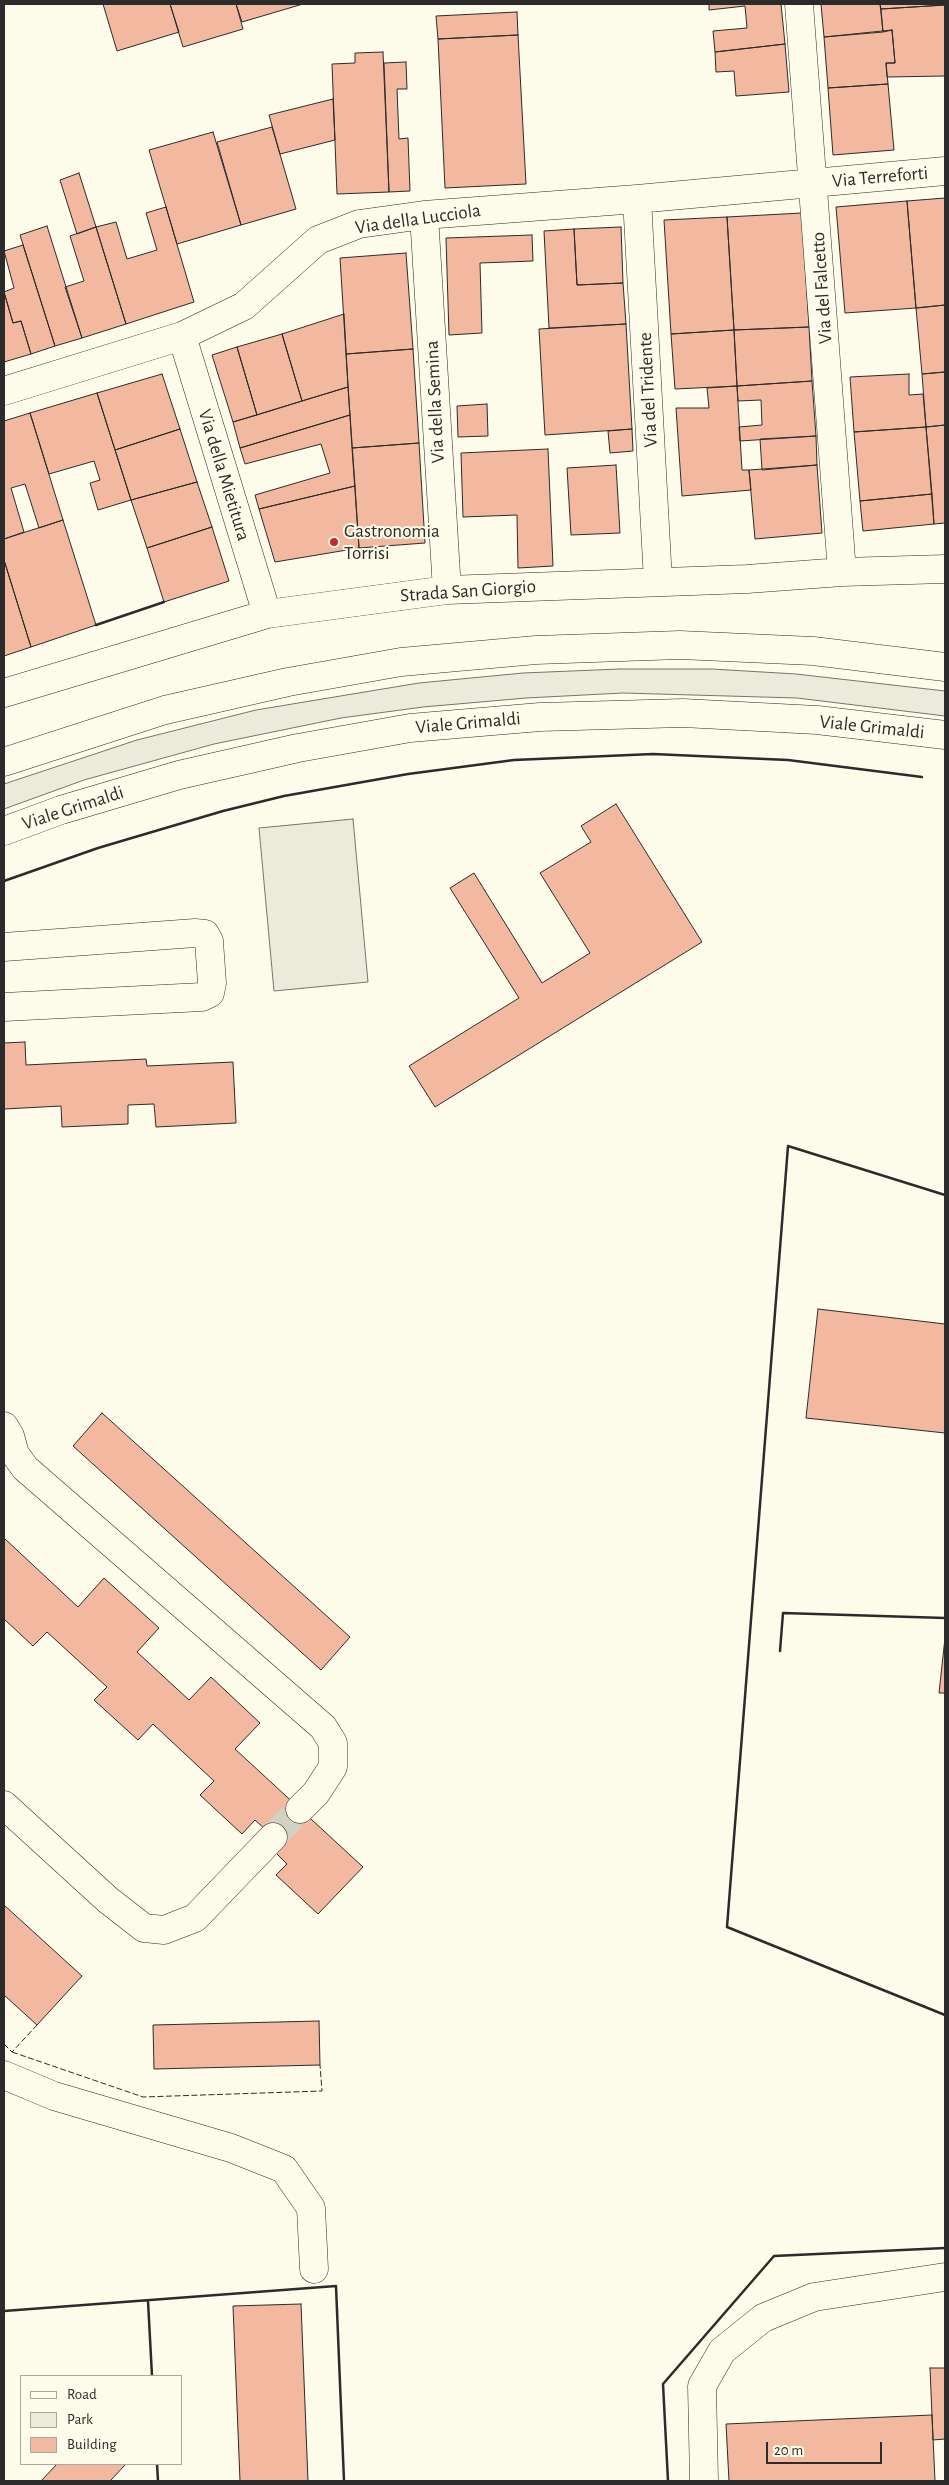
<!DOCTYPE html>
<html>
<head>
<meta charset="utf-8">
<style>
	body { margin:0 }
	#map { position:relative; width:949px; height:2485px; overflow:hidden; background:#fdfbea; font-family:"Alegreya Sans",sans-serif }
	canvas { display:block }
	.frame { position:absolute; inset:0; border:5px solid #2b2b2b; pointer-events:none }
	.legend { position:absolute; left:20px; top:2375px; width:162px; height:90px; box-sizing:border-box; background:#fdfbea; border:1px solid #a9a89e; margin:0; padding:6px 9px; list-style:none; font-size:15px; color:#2b2b2b }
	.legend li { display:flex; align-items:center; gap:10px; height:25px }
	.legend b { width:25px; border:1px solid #a9a89e }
	.scale { position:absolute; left:766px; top:2442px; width:116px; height:22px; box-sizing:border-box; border:2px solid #2b2b2b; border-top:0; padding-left:6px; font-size:15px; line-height:18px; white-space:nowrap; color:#2b2b2b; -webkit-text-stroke:4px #fdfbea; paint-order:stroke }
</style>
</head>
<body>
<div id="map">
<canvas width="949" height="2485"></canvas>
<div class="frame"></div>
<ul class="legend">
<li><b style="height:6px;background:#fdfbea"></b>Road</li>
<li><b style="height:14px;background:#ecebdb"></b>Park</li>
<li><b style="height:14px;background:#f2b8a0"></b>Building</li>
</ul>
<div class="scale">20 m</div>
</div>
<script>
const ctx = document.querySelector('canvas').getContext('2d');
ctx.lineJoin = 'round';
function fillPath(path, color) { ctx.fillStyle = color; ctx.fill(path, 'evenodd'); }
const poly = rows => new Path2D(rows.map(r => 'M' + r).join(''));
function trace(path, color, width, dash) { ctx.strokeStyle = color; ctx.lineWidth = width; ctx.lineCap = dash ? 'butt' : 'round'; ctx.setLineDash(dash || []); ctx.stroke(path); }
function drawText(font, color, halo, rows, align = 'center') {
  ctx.font = font + ' "Alegreya Sans",sans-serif'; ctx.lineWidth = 4; ctx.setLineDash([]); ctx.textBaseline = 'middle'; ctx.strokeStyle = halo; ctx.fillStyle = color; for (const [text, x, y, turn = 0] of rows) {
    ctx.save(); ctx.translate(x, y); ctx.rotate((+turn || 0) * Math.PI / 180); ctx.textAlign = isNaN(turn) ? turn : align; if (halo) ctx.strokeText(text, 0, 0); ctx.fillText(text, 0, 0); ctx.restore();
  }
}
const green = poly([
	[620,669,712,669,796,674,945,691,945,716,797,698,623,693,526,698,423,707,341,718,214,744,84,780,4,809,4,784,137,740,256,710,419,683,523,673,620,669],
	[353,819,368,982,274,991,259,828,353,819]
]);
const building = poly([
	[103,4,170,4,179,32,117,51,103,4],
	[170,4,236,4,243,29,183,47,170,4],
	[236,4,303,4,242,22,236,4],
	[709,4,781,4,785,44,715,52,713,31,747,28,745,6,709,10,709,4],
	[821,4,880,4,883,32,824,37,821,4],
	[880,4,945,4,945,5,881,9,880,4],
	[945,5,945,76,887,77,886,63,895,63,892,30,883,32,881,9,945,5],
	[517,12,518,35,438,39,436,16,517,12],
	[892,30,895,63,886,63,888,84,828,88,824,37,892,30],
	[518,35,526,184,445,188,438,39,518,35],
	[785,44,789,92,736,96,734,71,716,72,715,52,785,44],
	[383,52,389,192,337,194,332,64,355,63,355,53,383,52],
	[406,62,407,89,397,89,399,139,408,138,410,191,389,192,384,63,406,62],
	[888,84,894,150,833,155,828,88,888,84],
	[333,99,335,140,280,154,269,115,333,99],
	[272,127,296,209,241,225,217,142,272,127],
	[213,132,241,225,177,244,149,150,213,132],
	[79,173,96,227,77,234,60,180,79,173],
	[945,198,945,305,916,308,907,201,945,198],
	[907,201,916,308,845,313,836,207,907,201],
	[166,207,194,302,126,324,96,227,116,222,127,259,157,250,146,213,166,207],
	[802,213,809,327,734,330,727,217,802,213],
	[727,217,734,330,671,334,664,220,727,217],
	[47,226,82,338,55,346,20,235,47,226],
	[96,227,126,324,82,338,65,287,84,281,70,236,96,227],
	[621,227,623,283,577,285,574,229,621,227],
	[574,229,577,285,623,283,626,324,549,328,544,231,574,229],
	[532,235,533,261,480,263,482,333,449,335,446,238,532,235],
	[23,245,55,346,31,354,21,321,13,323,4,292,14,288,4,251,23,245],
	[406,253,413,349,346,354,340,258,406,253],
	[4,292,13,323,21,321,31,354,4,362,4,292],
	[945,305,945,372,922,374,916,308,945,305],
	[344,314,348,387,302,401,282,334,344,314],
	[626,324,632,429,545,435,539,329,626,324],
	[809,327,812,381,737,386,734,330,809,327],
	[734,330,737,386,675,389,671,334,734,330],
	[282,334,302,401,257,415,237,347,282,334],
	[237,347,257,415,233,422,212,355,237,347],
	[413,349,419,443,352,448,346,354,413,349],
	[945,372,945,425,926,427,922,374,945,372],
	[162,374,180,429,115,450,97,393,162,374],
	[909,374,909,395,923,394,926,427,854,432,850,377,909,374],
	[812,381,816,436,740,441,739,427,762,425,761,400,738,401,737,386,812,381],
	[737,386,742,470,749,470,751,490,682,496,676,408,709,408,707,388,737,386],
	[348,387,350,415,240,448,233,422,348,387],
	[97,393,131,500,98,510,90,483,100,480,94,461,49,474,30,413,97,393],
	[487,404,488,436,458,437,457,406,487,404],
	[30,413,63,520,39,528,25,484,11,488,24,532,4,539,4,421,30,413],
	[350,415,355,486,259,509,255,495,330,473,321,444,245,464,240,448,350,415],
	[945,425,945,523,934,524,926,427,945,425],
	[926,427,932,494,860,501,854,432,926,427],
	[180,429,197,482,131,500,115,450,180,429],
	[632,429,633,451,610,453,608,431,632,429],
	[816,436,817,465,762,470,760,439,816,436],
	[419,443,425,543,359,548,352,448,419,443],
	[548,449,553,566,518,568,517,515,463,517,461,453,548,449],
	[616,465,620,533,571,535,567,468,616,465],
	[817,465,822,533,755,539,749,470,817,465],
	[197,482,212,527,147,548,131,500,197,482],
	[355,486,359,548,275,562,259,509,355,486],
	[932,494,934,524,863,531,860,501,932,494],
	[63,520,96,625,31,647,4,560,4,539,63,520],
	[212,527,229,581,164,602,147,548,212,527],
	[4,560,31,647,4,656,4,560],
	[616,804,702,942,435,1107,409,1066,519,998,450,888,474,873,542,983,590,953,540,873,591,842,581,826,616,804],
	[25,1042,26,1065,146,1059,147,1066,233,1062,236,1123,156,1127,154,1104,128,1105,128,1124,62,1127,61,1106,4,1109,4,1043,25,1042],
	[818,1309,945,1324,945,1433,806,1418,818,1309],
	[102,1413,350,1637,321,1670,73,1446,102,1413],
	[4,1538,78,1607,104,1578,159,1628,137,1652,189,1700,211,1677,260,1723,235,1749,363,1867,318,1914,276,1875,287,1864,275,1852,282,1845,255,1820,242,1834,200,1795,214,1781,153,1724,138,1740,94,1700,107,1687,47,1632,33,1646,4,1619,4,1538],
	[945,1638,945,1693,939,1693,945,1638],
	[4,1905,82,1976,37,2025,4,1995,4,1905],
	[319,2021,320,2065,154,2069,153,2025,319,2021],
	[301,2304,308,2481,240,2481,233,2306,301,2304],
	[930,2368,945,2368,945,2439,933,2440,930,2368],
	[932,2415,935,2481,729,2481,726,2424,932,2415],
	[57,2464,123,2464,125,2465,110,2481,41,2481,57,2464]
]);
const minorTunnel = poly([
	[273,1837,300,1809]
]);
const minor = poly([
	[799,4,842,572],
	[637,199,658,581],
	[424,215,447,590],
	[182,336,267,614],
	[4,391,182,336,244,306,318,240,359,224,424,215,637,199,945,171],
	[4,693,267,614,447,590,747,579,842,572,945,569],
	[4,947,195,933,205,934,209,941,212,983,210,993,202,997,4,1007],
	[4,1426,10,1436,15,1454,25,1468,323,1727,333,1743,333,1767,316,1793,300,1809],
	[4,1805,108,1900,144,1928,164,1930,195,1918,273,1837],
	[4,2075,54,2096,231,2148,284,2169,311,2208,314,2269],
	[704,2481,702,2386,722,2351,763,2318,814,2297,945,2277]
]);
const major = poly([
	[4,762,165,710,288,682,401,662,536,650,680,645,813,651,945,667],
	[4,831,61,810,179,775,298,748,410,728,540,717,683,713,817,720,945,735]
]);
const fence = poly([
	[4,2044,12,2052,37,2025],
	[12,2052,143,2097,322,2091,320,2065]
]);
const wall = poly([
	[96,625,164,602],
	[4,881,98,848,223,811,284,796,408,774,514,760,653,754,788,760,922,777],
	[945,1195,788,1146,727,1927,945,2015],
	[780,1651,783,1613,945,1618],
	[148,2301,152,2376],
	[4,2311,336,2286,344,2481],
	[157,2464,158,2481],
	[668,2481,663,2384,774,2256,945,2248]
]);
const markers = [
	[334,542,5,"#c62828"]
];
const streetNames = [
	["Via Terreforti",880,177,-5],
	["Via della Lucciola",418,219,-8],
	["Via del Falcetto",822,288,-94],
	["Via del Tridente",648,390,-93],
	["Via della Semina",435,402,-93],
	["Via della Mietitura",224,475,73],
	["Strada San Giorgio",468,591,-4],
	["Viale Grimaldi",468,723,-5],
	["Viale Grimaldi",872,727,6],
	["Viale Grimaldi",73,808,-18]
];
const poiNames = [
	["Gastronomia",344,531],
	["Torrisi",344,553]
];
fillPath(green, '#ecebdb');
trace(green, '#74746e', 1);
fillPath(building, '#f2b8a0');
trace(building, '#2b2b2b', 1);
trace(minorTunnel, '#d3d1c4', 28, [28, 14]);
trace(minor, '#2b2b2b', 29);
trace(major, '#2b2b2b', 29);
trace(minor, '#fdfbea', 28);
trace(major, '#fdfbea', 28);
trace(fence, '#2b2b2b', 1, [6, 2.5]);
trace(wall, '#2b2b2b', 2.5);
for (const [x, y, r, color] of markers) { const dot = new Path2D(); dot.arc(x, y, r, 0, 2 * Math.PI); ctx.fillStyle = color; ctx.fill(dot); trace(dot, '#fdfbea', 2); }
drawText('19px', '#2b2b2b', '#fdfbea', streetNames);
drawText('19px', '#2b2b2b', '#fdfbea', poiNames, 'left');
</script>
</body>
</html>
